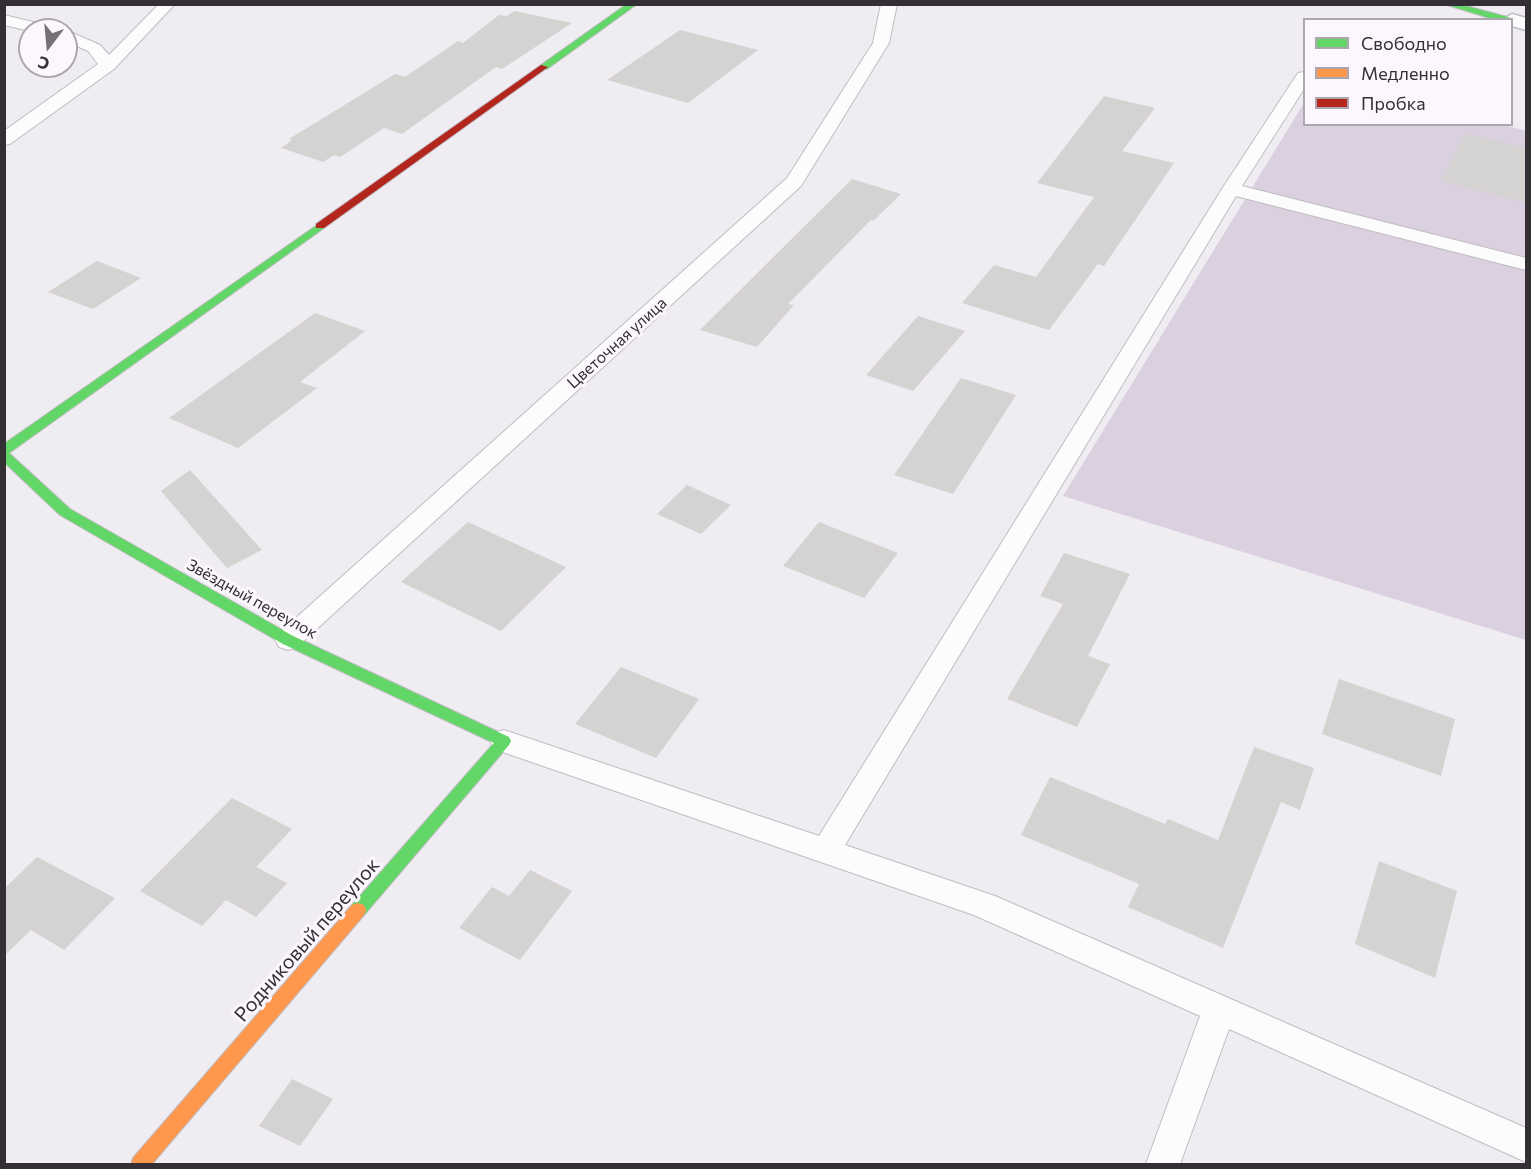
<!DOCTYPE html>
<html>
<head>
<meta charset="utf-8">
<style>
	body { margin:0 }
	#map { position:relative; width:1531px; height:1169px; overflow:hidden; background:#efecf2; font-family:Commissioner,sans-serif }
	canvas { display:block }
	.frame { position:absolute; inset:0; border:6px solid #332f35; pointer-events:none }
	.legend { position:absolute; left:1303px; top:18px; width:210px; height:108px; box-sizing:border-box; background:#fcf7ff; border:2px solid #aca7ae; margin:0; padding:8px 10px; list-style:none; font-size:18px; color:#332f35 }
	.legend li { display:flex; align-items:center; gap:12px; height:30px }
	.legend b { width:30px; border:2px solid #aca7ae }
	.north { position:absolute; left:18px; top:18px; width:60px; height:60px; box-sizing:border-box; background:#fcf7ff; border:2px solid #aca7ae; border-radius:50%; rotate:196deg; font-size:16px; font-weight:700; line-height:24px; text-align:center; color:#332f35 }
	.north::after { content:''; display:block; margin:auto; width:21px; height:27px; background:#757177; clip-path:polygon(50% 0,100% 100%,50% 72%,0 100%) }
</style>
</head>
<body>
<div id="map">
<canvas width="1531" height="1169"></canvas>
<div class="frame"></div>
<ul class="legend">
<li><b style="height:8px;background:#63d668"></b>Свободно</li>
<li><b style="height:8px;background:#ff974d"></b>Медленно</li>
<li><b style="height:8px;background:#b3261e"></b>Пробка</li>
</ul>
<div class="north">С</div>
</div>
<script>
const ctx = document.querySelector('canvas').getContext('2d');
ctx.lineJoin = 'round';
function fillPath(path, color) { ctx.fillStyle = color; ctx.fill(path, 'evenodd'); }
const poly = rows => new Path2D(rows.map(r => 'M' + r).join(''));
function trace(path, color, width, dash) { ctx.strokeStyle = color; ctx.lineWidth = width; ctx.lineCap = dash ? 'butt' : 'round'; ctx.setLineDash(dash || []); ctx.stroke(path); }
function drawText(font, color, halo, rows, align = 'center') {
  ctx.font = font + ' Commissioner,sans-serif'; ctx.lineWidth = 6; ctx.setLineDash([]); ctx.textBaseline = 'middle'; ctx.strokeStyle = halo; ctx.fillStyle = color; for (const [text, x, y, turn = 0] of rows) {
    ctx.save(); ctx.translate(x, y); ctx.rotate((+turn || 0) * Math.PI / 180); ctx.textAlign = isNaN(turn) ? turn : align; if (halo) ctx.strokeText(text, 0, 0); ctx.fillText(text, 0, 0); ctx.restore();
  }
}
const green = poly([
	[1304,103,1304,124,1501,124,1526,131,1526,640,1063,496]
]);
const building = poly([
	[514,11,572,23,502,69,496,67,402,134,384,128,340,157,334,155,323,162,281,148,292,140,289,139,395,74,405,77,458,41,463,43,499,15,507,16],
	[680,30,758,50,688,103,607,80],
	[1104,96,1155,108,1122,151,1174,163,1104,266,1098,264,1049,330,962,303,994,265,1036,277,1094,197,1037,183],
	[1465,133,1527,148,1527,203,1441,181],
	[852,179,901,194,873,221,871,220,788,304,794,305,757,347,700,330],
	[97,261,141,278,93,309,48,292],
	[315,313,365,331,300,382,317,388,238,448,169,418],
	[918,316,965,331,913,391,866,375],
	[961,378,1016,395,953,494,894,475],
	[190,470,262,550,227,568,161,491],
	[687,485,731,505,701,534,657,514],
	[468,522,566,567,501,631,401,582],
	[819,522,898,553,864,598,783,566],
	[1064,553,1130,574,1088,656,1110,664,1077,727,1007,699,1063,604,1040,596],
	[621,667,699,699,656,758,575,724],
	[1339,679,1455,719,1441,776,1322,734],
	[1254,747,1314,768,1300,810,1281,802,1223,948,1128,907,1139,884,1021,835,1050,777,1165,824,1168,819,1218,840],
	[232,798,292,829,256,867,287,883,256,917,226,900,202,926,140,891],
	[37,857,115,898,64,950,31,930,4,956,4,889],
	[1379,861,1457,891,1435,978,1355,944],
	[530,870,572,891,520,960,459,928,492,887,509,896],
	[292,1079,333,1099,300,1146,259,1126]
]);
const lane = poly([
	[159,4,175,4,114,69,10,144,4,145,4,131,98,64,88,51,66,41,66,30,100,45,109,55,159,4],
	[881,4,897,4,889,43,801,186,297,647,288,650,279,647,275,640,279,633,787,178,873,43,881,4],
	[4,15,54,27,56,30,30,31,4,25,4,15],
	[1304,72,1304,89,1242,186,1526,258,1526,270,1236,196,845,845,995,896,1526,1128,1526,1162,1229,1029,1180,1164,1146,1164,1200,1016,974,915,494,749,490,741,494,733,504,730,819,836,1222,189,1298,73,1304,72]
]);
const street = poly([
	[1512,14,1526,18,1526,30,1512,26,1512,20,1502,20,1512,14]
]);
const fast = poly([
	[627,4,637,4,547,69,541,69,541,65,627,4],
	[1444,4,1459,4,1511,18,1512,20,1496,20,1444,4],
	[320,223,325,226,324,228,9,453,70,509,293,636,509,737,511,741,509,745,364,915,358,917,352,915,350,910,352,905,494,743,283,644,60,515,4,462,4,444,320,223]
]);
const slow = poly([
	[358,903,364,905,366,910,364,915,152,1164,131,1164,133,1158,352,905,358,903]
]);
const jam = poly([
	[541,65,548,67,324,228,316,228,316,224,541,65]
]);
const streetNames = [
	["Цветочная улица",617,343,-42],
	["Звёздный переулок",252,599,29]
];
const nearStreetnames = [
	["Родниковый переулок",307,940,-49]
];
fillPath(green, '#dad0e0');
fillPath(building, '#d5d2d2');
trace(lane, '#c0bdc2', 2);
trace(street, '#c0bdc2', 3);
trace(fast, '#c0bdc2', 2);
trace(slow, '#c0bdc2', 2);
trace(jam, '#c0bdc2', 2);
fillPath(lane, '#fdfcfd');
fillPath(street, '#fdfcfd');
fillPath(fast, '#63d668');
fillPath(slow, '#ff974d');
fillPath(jam, '#b3261e');
drawText('16px', '#332f35', '#fcf7ff', streetNames);
drawText('20px', '#332f35', '#fcf7ff', nearStreetnames);
</script>
</body>
</html>
